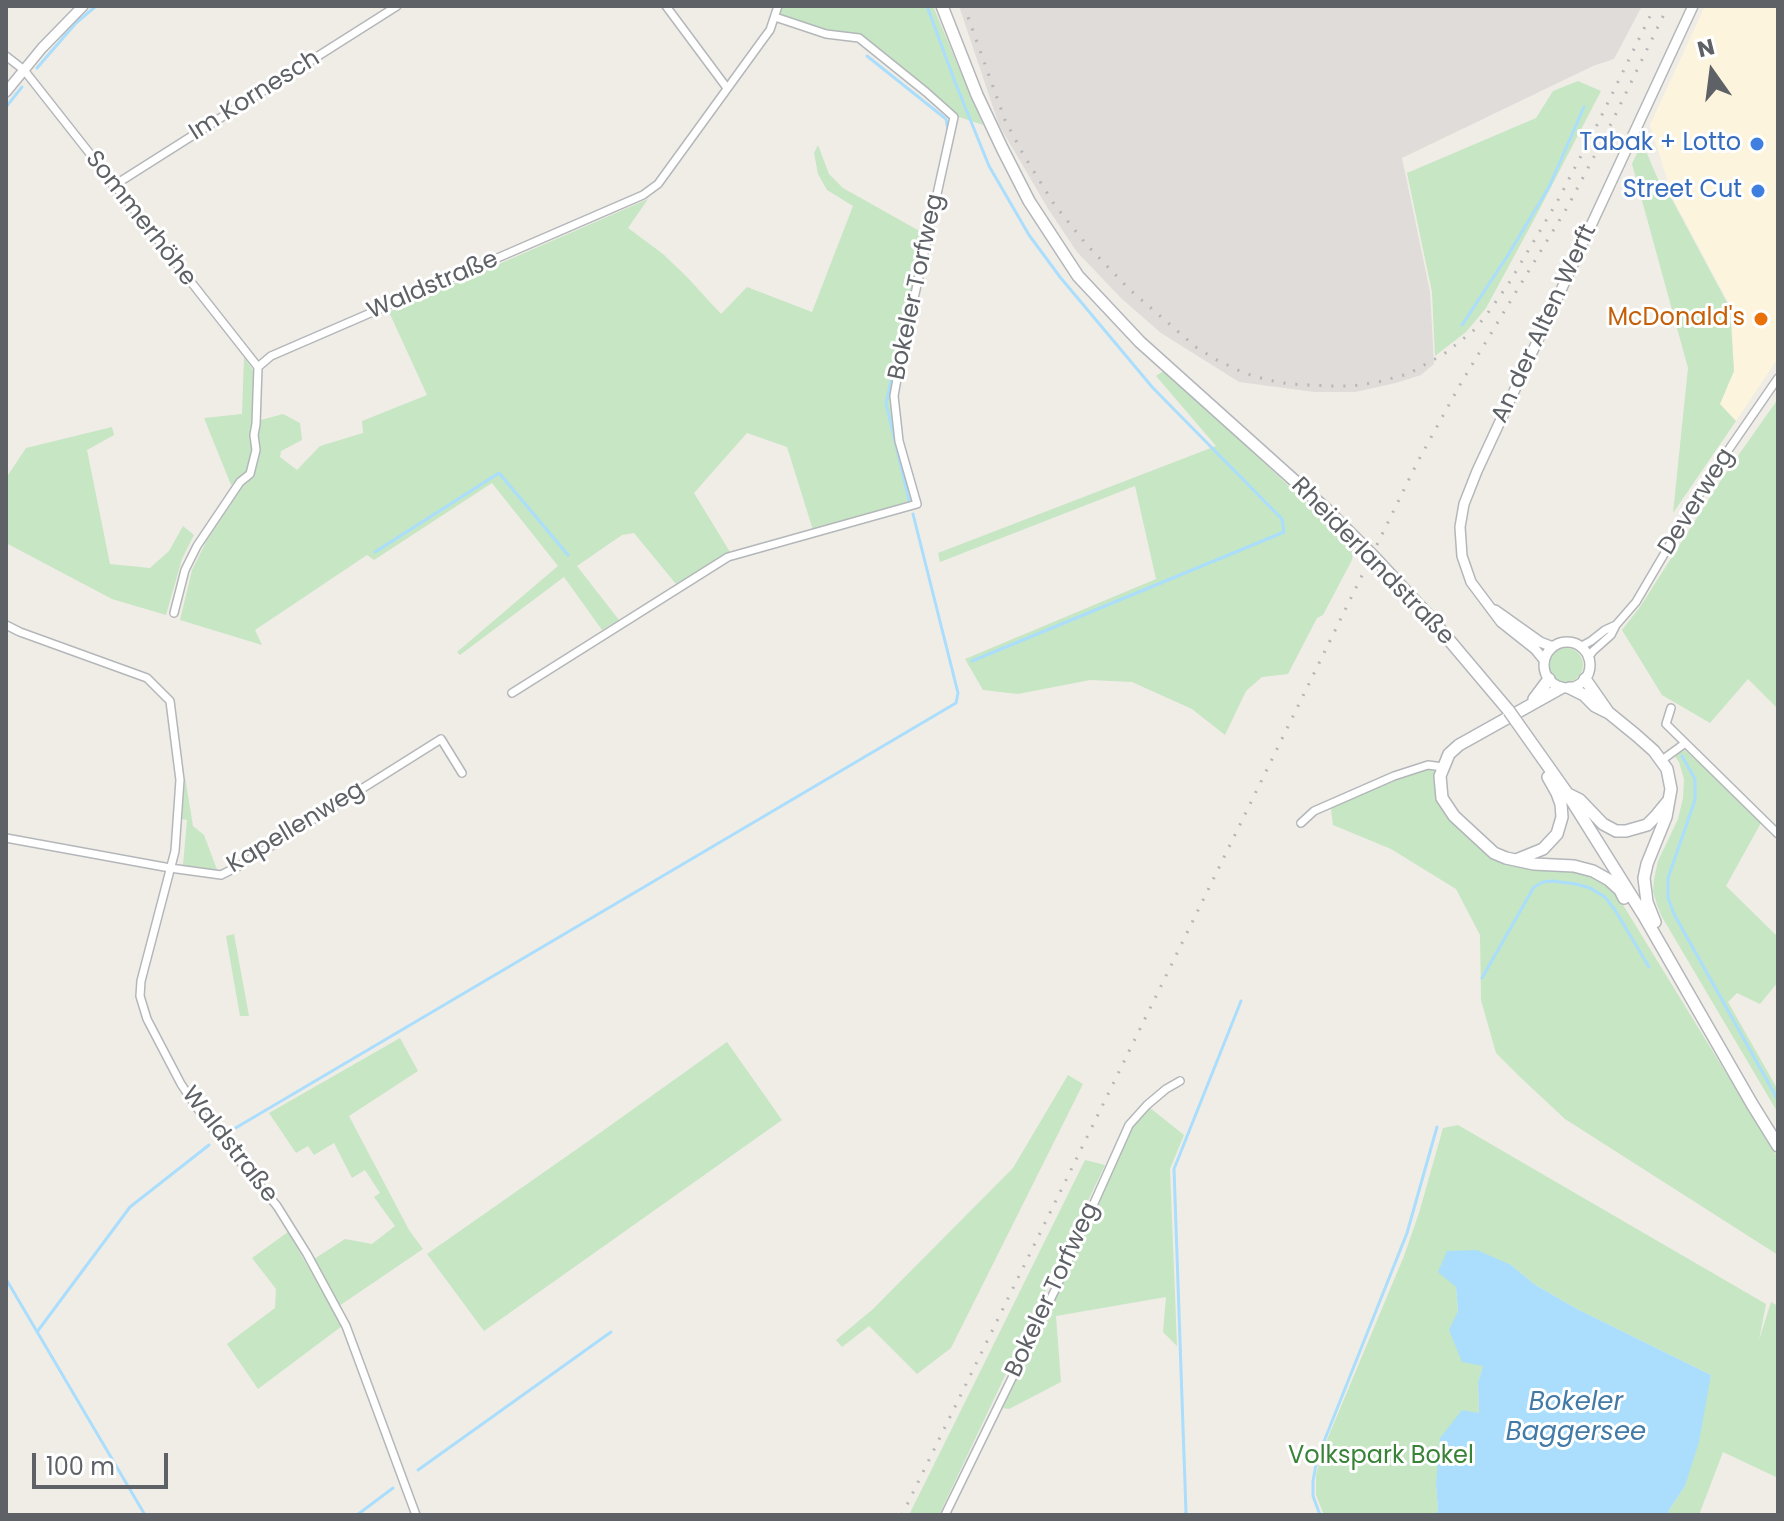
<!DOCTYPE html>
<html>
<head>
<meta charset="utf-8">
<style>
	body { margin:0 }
	#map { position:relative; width:1784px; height:1521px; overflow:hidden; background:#f0ede7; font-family:Poppins,sans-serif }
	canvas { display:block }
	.frame { position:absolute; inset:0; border:8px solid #5e6266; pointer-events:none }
	.north { position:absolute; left:1672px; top:32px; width:80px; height:80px; -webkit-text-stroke:6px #fff; paint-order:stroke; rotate:346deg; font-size:22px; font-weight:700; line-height:32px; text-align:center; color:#5e6266 }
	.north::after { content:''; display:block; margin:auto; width:28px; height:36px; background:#5e6266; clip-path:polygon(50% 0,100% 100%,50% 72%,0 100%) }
	.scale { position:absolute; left:32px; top:1453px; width:136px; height:36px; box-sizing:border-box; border:4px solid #5e6266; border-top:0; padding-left:10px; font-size:24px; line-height:28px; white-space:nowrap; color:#5e6266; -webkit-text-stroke:6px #fff; paint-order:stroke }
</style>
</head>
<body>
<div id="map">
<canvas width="1784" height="1521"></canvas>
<div class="frame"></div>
<div class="north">N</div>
<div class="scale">100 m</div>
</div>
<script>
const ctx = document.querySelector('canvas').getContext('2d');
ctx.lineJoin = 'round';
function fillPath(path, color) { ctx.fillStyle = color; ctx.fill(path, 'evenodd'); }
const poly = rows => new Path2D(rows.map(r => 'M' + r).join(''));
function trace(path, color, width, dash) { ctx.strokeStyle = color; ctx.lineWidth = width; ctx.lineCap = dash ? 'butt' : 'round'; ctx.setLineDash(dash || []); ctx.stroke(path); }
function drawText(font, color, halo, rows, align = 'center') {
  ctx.font = font + ' Poppins,sans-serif'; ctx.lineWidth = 6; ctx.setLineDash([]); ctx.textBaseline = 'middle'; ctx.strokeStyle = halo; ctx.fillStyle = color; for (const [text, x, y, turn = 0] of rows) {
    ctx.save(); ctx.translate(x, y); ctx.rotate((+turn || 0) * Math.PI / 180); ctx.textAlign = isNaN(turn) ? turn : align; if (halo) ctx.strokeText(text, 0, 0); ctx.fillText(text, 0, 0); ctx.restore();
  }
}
const commercial = poly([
	[1705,6,1778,6,1778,358,1736,421,1720,404,1734,371,1731,307,1674,201,1650,125]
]);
const industrial = poly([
	[959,6,1642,6,1614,59,1593,66,1402,158,1430,292,1434,364,1421,375,1396,383,1355,392,1314,392,1239,382,1161,333,1122,299,1077,252,1047,207,999,125]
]);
const green = poly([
	[782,6,933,6,983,125,959,117,858,35,828,32,778,16],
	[1578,81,1601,91,1536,216,1486,308,1466,332,1435,356,1432,292,1407,173,1536,118,1553,91],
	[1642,142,1663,191,1667,190,1730,308,1734,371,1720,404,1736,421,1673,513,1688,368,1632,164],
	[818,145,829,174,843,188,923,233,891,395,913,503,813,530,787,447,747,433,694,493,730,552,676,584,634,533,622,535,577,566,619,620,602,630,564,577,460,655,457,652,558,566,492,483,374,560,367,555,255,630,262,645,180,620,192,570,207,540,243,486,254,477,260,452,257,436,261,420,283,414,300,423,302,440,281,451,280,457,297,470,320,446,363,433,362,421,427,395,389,312,648,199,628,228,663,254,686,276,721,314,747,287,812,312,853,206,827,190,818,174,814,153],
	[244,357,253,370,254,423,250,436,252,450,247,472,231,485,204,418,242,414],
	[1165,370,1325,520,1353,551,1352,560,1323,615,1317,618,1288,674,1262,677,1246,691,1225,735,1192,709,1132,682,1090,680,1018,694,983,690,965,659,1156,579,1135,486,940,562,938,553,1216,446,1156,376],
	[1778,399,1778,709,1748,679,1710,723,1662,695,1622,630,1640,607,1723,477],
	[112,427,114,435,87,450,110,564,150,568,169,551,183,526,194,535,182,559,166,615,112,599,6,543,6,478,26,448],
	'1549 665a17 17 0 1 1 34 0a17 17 0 1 1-34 0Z',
	[1685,750,1762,821,1726,886,1778,937,1778,982,1760,1004,1737,993,1728,1002,1778,1090,1778,1113,1662,917,1657,905,1653,891,1654,879,1658,861,1678,819,1683,798,1684,779,1679,762,1674,755],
	[1429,769,1436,772,1435,790,1438,802,1445,814,1488,856,1503,863,1530,868,1576,871,1591,876,1606,884,1617,895,1778,1158,1778,1255,1565,1119,1520,1077,1496,1053,1481,1000,1480,935,1456,889,1391,849,1333,825,1331,809,1339,804,1418,771],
	[185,777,193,826,204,835,218,872,183,865,187,820,182,819],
	[234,934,249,1016,240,1016,226,936],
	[400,1038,418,1071,349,1116,409,1230,423,1249,339,1306,314,1259,345,1239,372,1244,395,1226,374,1197,380,1193,365,1170,352,1178,334,1143,314,1155,308,1146,296,1153,269,1113],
	[727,1042,782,1120,484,1331,427,1254,597,1135],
	[1068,1075,1083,1084,951,1348,917,1374,869,1326,842,1347,836,1340,873,1309,1013,1168],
	[1149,1107,1184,1135,1170,1169,1177,1346,1163,1332,1166,1297,1056,1316,1061,1382,1009,1409,1003,1408,1133,1127],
	[1458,1125,1766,1304,1759,1340,1771,1302,1778,1306,1778,1478,1723,1452,1699,1515,1668,1515,1669,1510,1685,1486,1711,1375,1577,1309,1534,1284,1511,1265,1456,1287,1458,1312,1483,1366,1478,1382,1479,1414,1436,1484,1438,1511,1435,1515,1324,1515,1316,1495,1316,1475,1321,1454,1404,1256,1419,1213,1443,1128],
	[1085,1160,1105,1165,939,1515,909,1515],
	[288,1232,342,1326,258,1389,227,1344,275,1308,276,1289,252,1258]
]);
const water = poly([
	[1477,1250,1511,1265,1534,1284,1577,1309,1711,1375,1699,1442,1685,1486,1669,1510,1668,1515,1435,1515,1438,1511,1436,1484,1440,1438,1462,1410,1479,1413,1478,1382,1483,1366,1462,1362,1449,1330,1458,1311,1456,1287,1438,1272,1447,1251]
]);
const stream = poly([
	[927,6,955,82,989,166,1029,235,1060,277,1153,388,1282,519,1284,532,972,661],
	[867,56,946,119,948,130],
	[37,68,76,23,96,6],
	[6,107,22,87],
	[1462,325,1508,255,1549,187,1584,107],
	[909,500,886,403,913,288],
	[375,552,499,473,568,555],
	[1682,756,1695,779,1695,800,1668,878,1668,898,1674,914,1778,1100],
	[1482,978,1534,887,1543,882,1552,881,1576,884,1590,888,1605,897,1615,910,1649,967],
	[227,1133,956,703,958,693,913,514],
	[6,1279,145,1515],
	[37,1332,130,1207,209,1145],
	[418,1470,611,1332],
	[357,1515,393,1488],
	[1183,1515,1186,1513,1174,1169,1241,1001],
	[1320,1515,1313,1496,1313,1481,1317,1459,1407,1233,1437,1127]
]);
const minor = poly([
	[666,6,727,88],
	[6,56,24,70,258,367],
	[113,186,397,6],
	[174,613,185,570,197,546,240,482,250,474,256,450,254,435,256,424,258,367,271,356,643,195,658,184,764,38,770,30,778,6],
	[6,625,20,632,147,678,170,701,180,780,175,851,141,981,140,996,147,1019,181,1084,204,1118,277,1206,307,1254,346,1326,416,1515],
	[1580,647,1591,641,1605,630,1616,625],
	[1588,658,1593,651,1611,635,1616,625,1636,602,1707,481,1778,378],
	[512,693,728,557,917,504,899,441,894,396,900,362,954,117,926,92,859,38,826,34,775,17],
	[1671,708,1666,724,1778,834],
	[1662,760,1684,744],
	[1301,823,1314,811,1394,776,1428,765,1443,767],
	[6,838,170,868,221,875,239,866,441,739,462,773],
	[945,1515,1055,1290,1129,1125,1147,1105,1166,1089,1180,1081]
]);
const tertiary = poly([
	[6,92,42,48,83,6],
	[1495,610,1540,642,1553,647],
	'1544 665a23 23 0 1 1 46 0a23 23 0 1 1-46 0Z',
	[1544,660,1535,649,1501,622,1471,582,1462,556,1460,527,1464,504,1477,471,1693,6]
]);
const secondary = poly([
	[942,6,977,95,1002,148,1029,201,1078,276,1140,342,1326,509,1360,543],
	[1375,558,1428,615,1509,711],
	[1585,679,1608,712],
	[1561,688,1459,745,1449,754,1440,776,1442,798,1454,816,1494,853,1506,858,1534,864,1574,866,1593,871,1609,880,1620,890,1624,898],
	[1570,688,1584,695,1595,706,1609,713,1636,735,1654,751,1667,769,1671,789,1666,817,1647,864,1644,878,1647,902,1655,922],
	[1534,699,1549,679],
	[1516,721,1567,793,1644,916,1752,1104,1778,1146],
	[1568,794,1580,800,1603,824,1616,831,1626,831,1647,825,1655,817,1669,800],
	[1516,860,1543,849,1557,834,1562,817,1561,804,1557,793,1548,777]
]);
const rail = poly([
	[964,6,1005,120,1023,154,1054,204,1086,244,1129,289,1197,348,1217,360,1244,373,1268,380,1289,384,1329,386,1352,386,1378,382,1408,374,1444,354,1473,331,1485,317,1509,283,1557,202,1597,125,1655,6],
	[902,1515,1417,463,1461,383,1568,206,1608,130,1668,6]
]);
const secondaryBridge = poly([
	[1360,543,1375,558],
	[1509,711,1516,721]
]);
const markers = [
	[1757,144,8,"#3f7fe0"],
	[1758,191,8,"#3f7fe0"],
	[1761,319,8,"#e8710a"]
];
const streetNames = [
	["Im Kornesch",255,96,-32],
	["Sommerhöhe",140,219,52],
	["Waldstraße",433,286,-23],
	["Bokeler Torfweg",917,287,-78],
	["An der Alten Werft",1545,324,-65],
	["Deverweg",1697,502,-58],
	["Rheiderlandstraße",1372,562,46],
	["Kapellenweg",296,828,-31],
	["Waldstraße",229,1145,52],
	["Bokeler Torfweg",1053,1290,-65]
];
const shopNames = [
	["Tabak + Lotto",1741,144],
	["Street Cut",1742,191]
];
const foodNames = [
	["McDonald's",1745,319]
];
const parkNames = [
	["Volkspark Bokel",1381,1457]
];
const waterNames = [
	["Bokeler",1576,1403],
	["Baggersee",1576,1433]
];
fillPath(commercial, '#fdf4de');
fillPath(industrial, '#dfdcd9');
fillPath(green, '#c6e6c4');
fillPath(water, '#aadefc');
trace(stream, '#aadefc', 3);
trace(minor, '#b4b7ba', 10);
trace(tertiary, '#b4b7ba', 12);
trace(secondary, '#b3b6ba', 14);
trace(minor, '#fff', 7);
trace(tertiary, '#fff', 9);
trace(secondary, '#fff', 11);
trace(rail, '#b5b6b6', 3, [2, 10]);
trace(secondaryBridge, '#b3b6ba', 14, []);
trace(secondaryBridge, '#fff', 11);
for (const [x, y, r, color] of markers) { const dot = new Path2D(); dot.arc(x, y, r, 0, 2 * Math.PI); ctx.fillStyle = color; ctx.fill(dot); trace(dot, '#fff', 3); }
drawText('24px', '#5e6266', '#fff', streetNames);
drawText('24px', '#366cbe', '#fff', shopNames, 'right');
drawText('24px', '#c56008', '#fff', foodNames, 'right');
drawText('24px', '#398338', '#fff', parkNames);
drawText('italic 26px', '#437aa6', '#fff', waterNames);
</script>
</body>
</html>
